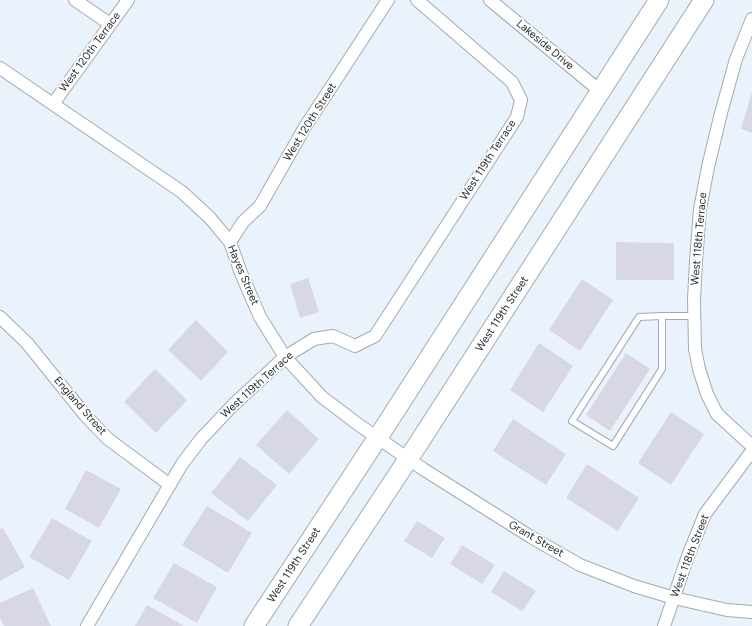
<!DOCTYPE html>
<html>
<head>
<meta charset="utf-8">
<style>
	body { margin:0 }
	canvas { display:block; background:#eaf3fc }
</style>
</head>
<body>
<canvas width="752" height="626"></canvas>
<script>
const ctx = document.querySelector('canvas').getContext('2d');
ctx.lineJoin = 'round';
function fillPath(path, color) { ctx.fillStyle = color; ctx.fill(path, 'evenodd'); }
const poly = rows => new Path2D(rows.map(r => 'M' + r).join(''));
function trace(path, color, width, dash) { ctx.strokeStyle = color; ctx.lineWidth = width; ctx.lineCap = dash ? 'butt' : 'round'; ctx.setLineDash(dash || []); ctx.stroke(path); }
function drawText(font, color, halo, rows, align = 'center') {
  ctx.font = font + ' Figtree,sans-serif'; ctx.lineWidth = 3.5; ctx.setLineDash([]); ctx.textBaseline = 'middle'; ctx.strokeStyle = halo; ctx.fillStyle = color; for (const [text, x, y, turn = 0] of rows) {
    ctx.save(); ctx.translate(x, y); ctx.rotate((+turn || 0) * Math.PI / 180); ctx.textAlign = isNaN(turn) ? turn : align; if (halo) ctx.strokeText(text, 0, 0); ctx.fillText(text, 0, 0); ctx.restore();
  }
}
const building = poly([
	[752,92,752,133,741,129],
	[616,242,674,243,674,280,616,280],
	[308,278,319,312,300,318,290,284],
	[582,279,613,300,580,351,549,330],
	[196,320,228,352,201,381,168,350],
	[539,343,573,366,543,412,510,390],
	[626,353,650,369,610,431,586,415],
	[155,369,187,400,156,433,124,402],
	[287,410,319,439,289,474,256,445],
	[671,412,704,434,671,485,638,463],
	[513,419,566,454,546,485,493,451],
	[240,457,277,485,248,521,211,493],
	[587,464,639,498,618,531,566,498],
	[86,470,121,489,99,528,65,509],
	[207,506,252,533,228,573,182,545],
	[52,518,92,541,69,580,29,557],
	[417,521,445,538,432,558,404,541],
	[3,528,25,567,0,581,0,529],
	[462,545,495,565,482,584,450,564],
	[174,563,217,587,197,623,153,598],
	[504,571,536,591,522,611,491,592],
	[33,588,51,626,4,626,0,617,0,603],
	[147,605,184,626,135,626]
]);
const service = poly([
	[662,316,662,369,613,446,572,421,639,317,662,316,695,316]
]);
const minor = poly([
	[75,0,110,24],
	[490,0,600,91],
	[752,19,736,59,721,113,708,167,700,209,696,261,694,300,695,349,699,369,707,394,717,414,752,446],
	[0,68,182,192,210,218,230,242,241,273,260,317,285,357,322,397,359,425,423,469,531,537,580,565,634,586,674,598,727,610,752,612],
	[53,104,128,0],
	[230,242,243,222,260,206,305,127,388,0],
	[0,317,27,343,85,415,108,439,170,485],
	[87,626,182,464,201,439,233,405,285,357,314,339,333,336,355,346,375,336,517,117,521,100,512,82,417,0],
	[664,626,688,556,705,514,752,451]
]);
const primary = poly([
	[254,626,388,422,659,0],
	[298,626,420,441,704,0]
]);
const streetNames = [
	["Lakeside Drive",545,45,40],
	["West 120th Terrace",90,52,-54],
	["West 120th Street",310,122,-58],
	["West 119th Terrace",488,160,-57],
	["West 118th Terrace",699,239,-85],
	["Hayes Street",243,275,67],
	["West 119th Street",502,314,-57],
	["West 119th Terrace",257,385,-42],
	["England Street",80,406,49],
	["Grant Street",536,539,30],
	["West 118th Street",690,556,-69],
	["West 119th Street",294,565,-57]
];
fillPath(building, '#d7d8e3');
trace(service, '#a2aab3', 8);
trace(minor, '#a2aab3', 14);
trace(primary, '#a2aab3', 21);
trace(service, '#fff', 6);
trace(minor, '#fff', 12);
trace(primary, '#fff', 19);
drawText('11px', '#2b2e31', '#fff', streetNames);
</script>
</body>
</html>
